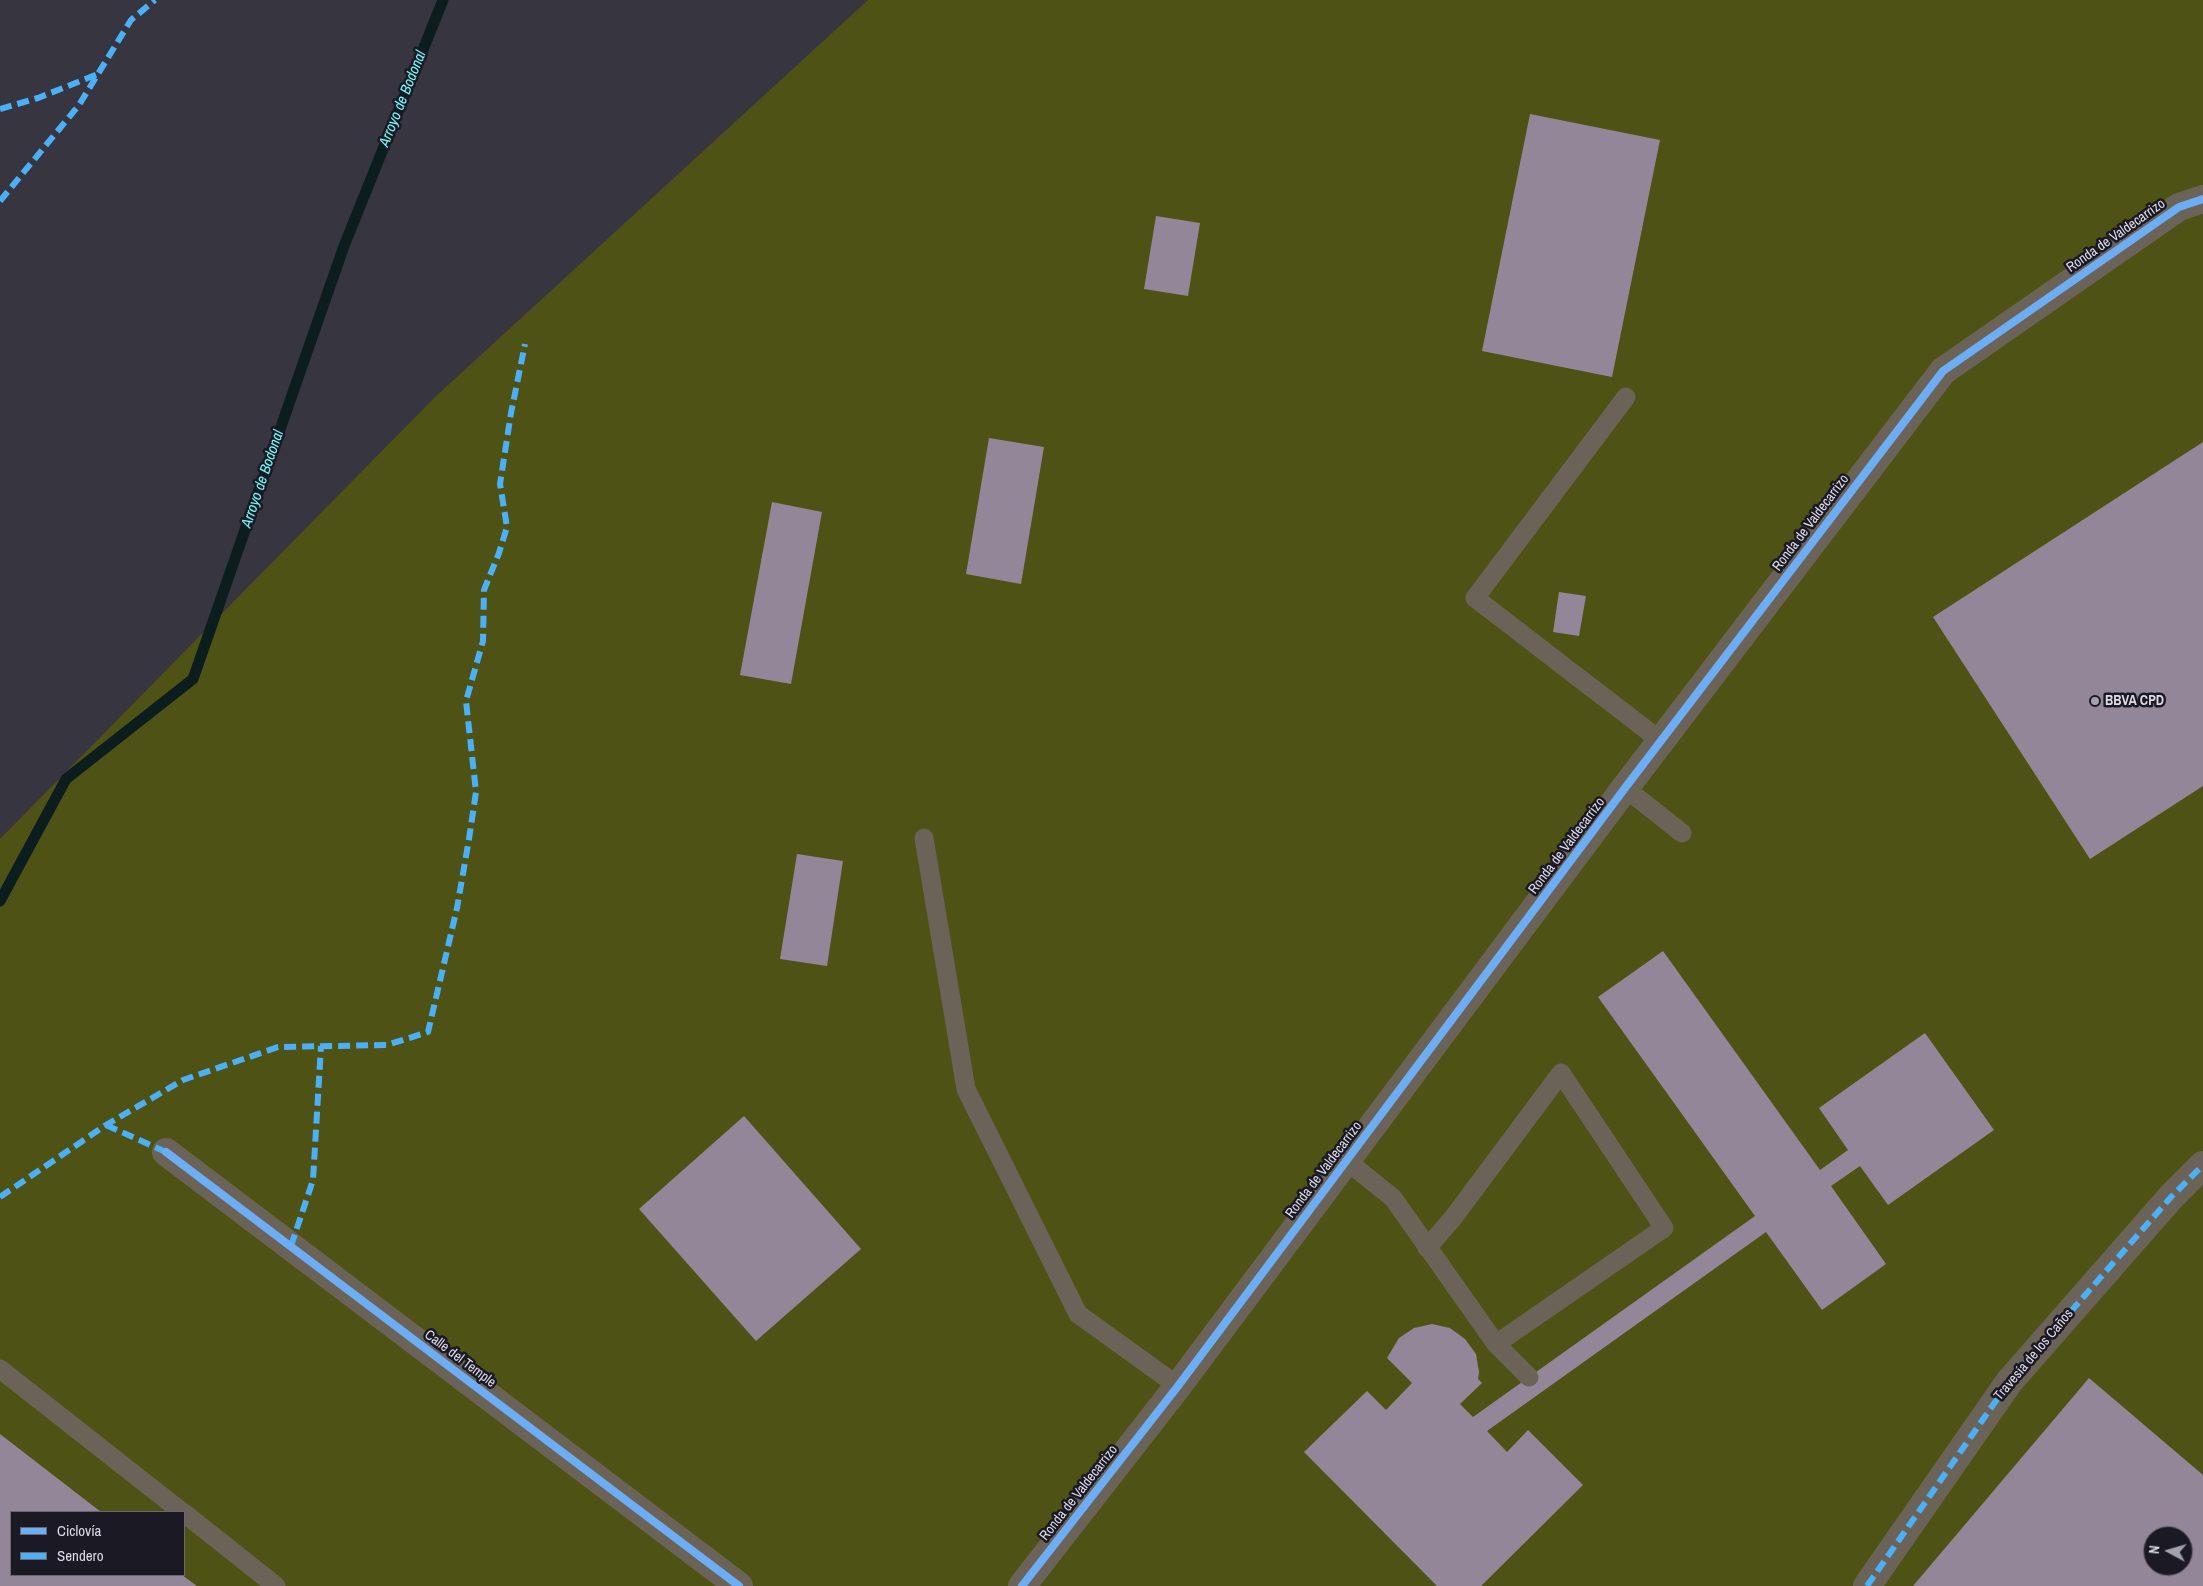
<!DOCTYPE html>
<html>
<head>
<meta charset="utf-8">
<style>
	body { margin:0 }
	#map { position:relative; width:2203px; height:1586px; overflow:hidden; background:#37353f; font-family:"Archivo Narrow",sans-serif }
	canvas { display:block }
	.legend { position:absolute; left:10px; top:1511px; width:175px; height:65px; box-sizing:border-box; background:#1b1923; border:1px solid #696772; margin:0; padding:6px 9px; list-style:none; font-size:15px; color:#dedbe9 }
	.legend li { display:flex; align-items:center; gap:10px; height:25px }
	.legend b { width:25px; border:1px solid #696772 }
	.north { position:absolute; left:2143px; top:1526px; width:50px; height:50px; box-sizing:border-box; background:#1b1923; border:1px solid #696772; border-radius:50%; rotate:276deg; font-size:14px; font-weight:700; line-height:20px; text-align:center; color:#dedbe9 }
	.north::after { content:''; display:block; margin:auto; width:18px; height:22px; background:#a4a1ae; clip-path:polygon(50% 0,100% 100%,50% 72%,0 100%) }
</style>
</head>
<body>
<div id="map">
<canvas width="2203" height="1586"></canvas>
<ul class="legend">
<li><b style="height:6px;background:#6dadf4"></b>Ciclovía</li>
<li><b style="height:6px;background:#4cb0f7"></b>Sendero</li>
</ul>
<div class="north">N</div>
</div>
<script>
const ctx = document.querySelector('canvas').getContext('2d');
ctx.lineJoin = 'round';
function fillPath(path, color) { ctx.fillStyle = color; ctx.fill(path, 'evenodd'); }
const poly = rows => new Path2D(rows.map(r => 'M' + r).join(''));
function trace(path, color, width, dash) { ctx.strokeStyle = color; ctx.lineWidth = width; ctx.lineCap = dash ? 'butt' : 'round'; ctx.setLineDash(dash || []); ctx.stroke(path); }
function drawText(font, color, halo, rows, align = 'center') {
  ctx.font = font + ' "Archivo Narrow",sans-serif'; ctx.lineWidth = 5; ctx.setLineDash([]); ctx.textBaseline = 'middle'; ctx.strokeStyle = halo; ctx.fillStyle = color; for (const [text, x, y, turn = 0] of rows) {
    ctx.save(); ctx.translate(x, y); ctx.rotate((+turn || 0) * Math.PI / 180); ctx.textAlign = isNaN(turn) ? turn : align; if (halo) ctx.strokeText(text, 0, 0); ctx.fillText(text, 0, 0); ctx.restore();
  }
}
const green = poly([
	[868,0,2203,0,2203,1586,0,1586,0,839,435,397],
	[11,1512,184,1512,184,1575,11,1575],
	[2153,1536,2183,1536,2183,1566,2153,1566]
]);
const stream = poly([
	[0,901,66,779,193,679,344,246,443,0]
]);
const building = poly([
	[1530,114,1660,140,1612,377,1482,351],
	[1156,216,1200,223,1188,296,1144,289],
	[989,438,1044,447,1021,584,966,574],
	[2203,442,2203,786,2090,859,1933,617],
	[772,502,822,512,791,684,740,675],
	[1559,592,1586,596,1579,636,1553,632],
	[797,854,843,861,827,966,780,959],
	[1663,951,1820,1170,1848,1150,1819,1108,1925,1033,1994,1130,1888,1205,1860,1166,1831,1186,1886,1264,1822,1310,1766,1232,1487,1431,1507,1452,1528,1430,1583,1485,1481,1586,1437,1586,1304,1452,1367,1391,1386,1410,1412,1383,1387,1358,1399,1338,1414,1328,1432,1324,1450,1328,1465,1339,1476,1354,1479,1372,1478,1379,1482,1383,1460,1404,1473,1417,1755,1216,1598,997],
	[744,1116,861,1249,756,1341,639,1209],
	[2089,1378,2203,1475,2203,1586,1913,1586],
	[2153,1536,2183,1536,2183,1566,2153,1566],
	[0,1434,101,1512,11,1512,11,1575,182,1575,197,1586,0,1586]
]);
const service = poly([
	[1626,397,1475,598,1661,741],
	[1625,788,1682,833],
	[924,838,966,1089,1078,1314,1178,1386],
	[1347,1161,1393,1198,1496,1344,1529,1377],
	[1427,1248,1453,1218,1561,1073,1664,1228,1496,1344],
	[0,1369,182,1512],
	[184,1513,276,1586]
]);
const pedestrian = poly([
	[1867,1586,2009,1382,2171,1197,2203,1165]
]);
const minor = poly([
	[166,1152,739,1586],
	[1022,1586,1178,1386,1625,788,1943,371,2179,207,2203,199]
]);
const quiet = poly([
	[0,109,38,98,98,74],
	[0,201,79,105,131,20,155,0],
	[106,1125,166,1152],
	[0,1197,106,1125,183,1080,278,1047,387,1045,428,1032,457,908,469,839,476,792,466,701,483,641,484,590,499,553,507,527,500,484,511,413,525,344],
	[291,1246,313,1180,321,1046],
	[1867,1586,2009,1382,2171,1197,2203,1165]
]);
const cycleway = poly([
	[166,1152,739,1586],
	[1022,1586,1178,1386,1625,788,1943,371,2179,207,2203,199]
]);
const markers = [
	[2095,701,5,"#a4a1ae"]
];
const streetNames = [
	["Ronda de Valdecarrizo",2116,236,-35],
	["Ronda de Valdecarrizo",1811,523,-53],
	["Ronda de Valdecarrizo",1567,846,-53],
	["Ronda de Valdecarrizo",1324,1170,-53],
	["Travesía de los Caños",2034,1355,-50],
	["Calle del Temple",460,1359,37],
	["Ronda de Valdecarrizo",1079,1493,-52]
];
const poiNames = [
	["BBVA CPD",2105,701]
];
const waterNames = [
	["Arroyo de Bodonal",403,99,-68],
	["Arroyo de Bodonal",263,479,-71]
];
fillPath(green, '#4f5215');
trace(stream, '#0c1d1e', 11);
fillPath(building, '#948699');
trace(service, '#6c6358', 19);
trace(pedestrian, '#6c6358', 28);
trace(minor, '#6c6358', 28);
trace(quiet, '#4cb0f7', 6, [12, 6]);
trace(cycleway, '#6dadf4', 8);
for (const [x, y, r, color] of markers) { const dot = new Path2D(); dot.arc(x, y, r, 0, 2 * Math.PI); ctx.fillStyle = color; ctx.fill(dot); trace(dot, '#1b1923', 2); }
drawText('14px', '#dedbe9', '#1b1923', streetNames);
drawText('bold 14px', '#dedbe9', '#1b1923', poiNames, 'left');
drawText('italic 15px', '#71fdfd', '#1b1923', waterNames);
</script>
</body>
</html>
